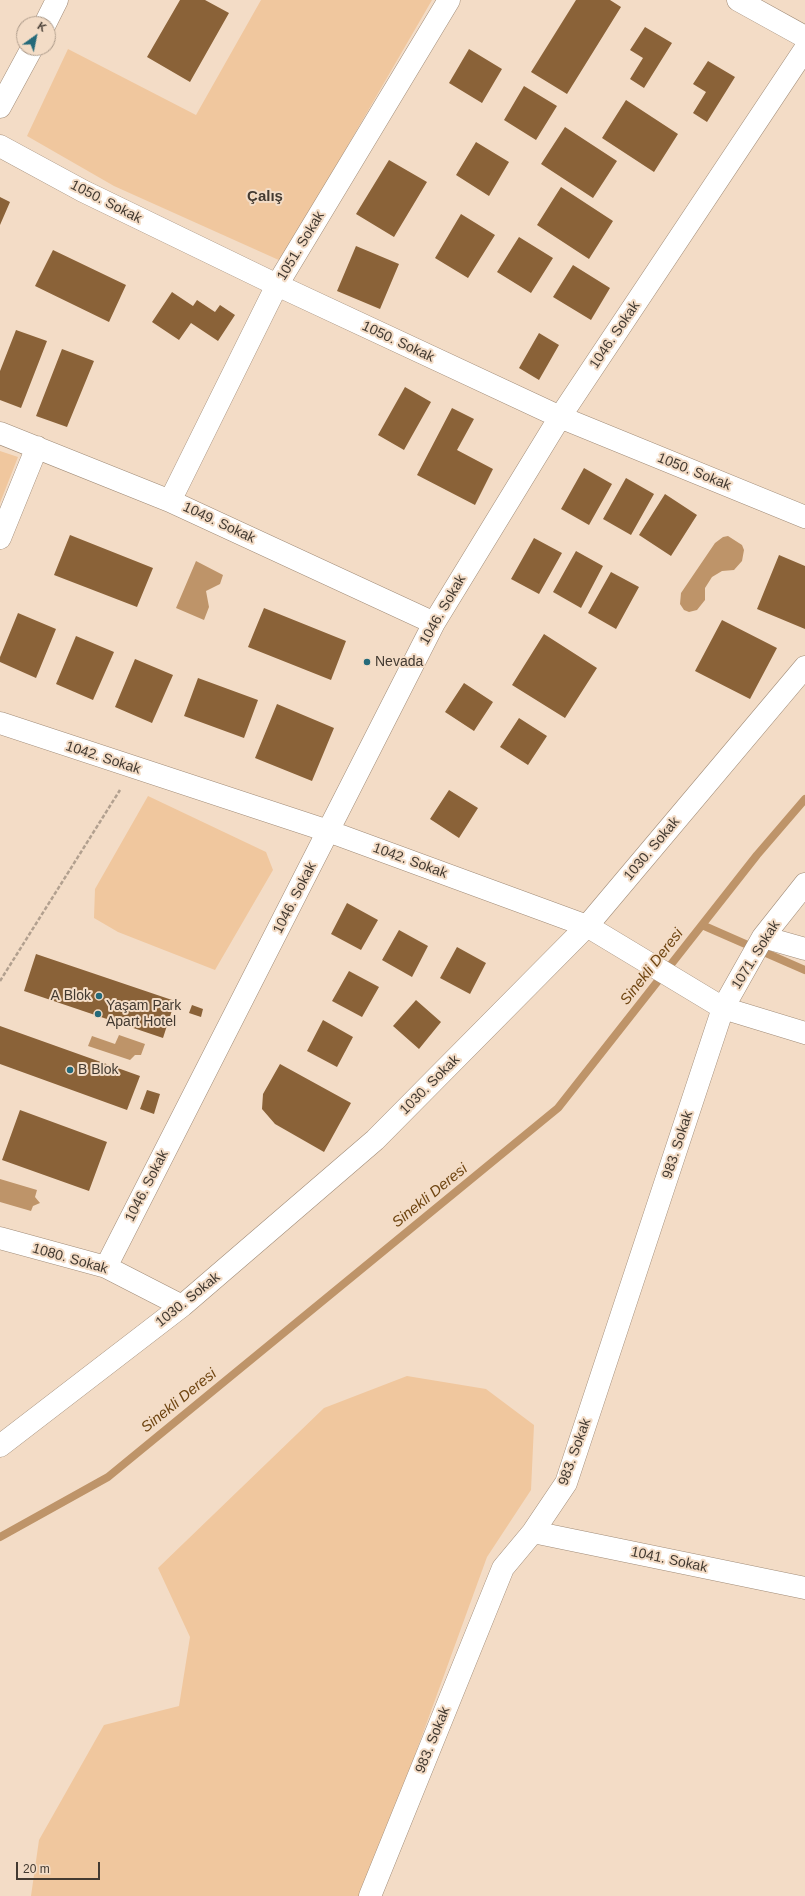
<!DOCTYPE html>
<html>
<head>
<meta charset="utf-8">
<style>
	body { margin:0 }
	#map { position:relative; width:805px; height:1896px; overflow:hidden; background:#f3dcc6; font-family:Arial,sans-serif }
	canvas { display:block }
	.north { position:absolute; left:16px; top:16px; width:40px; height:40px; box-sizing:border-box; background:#f3dcc6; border:1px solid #ad9b8a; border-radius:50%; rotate:33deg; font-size:11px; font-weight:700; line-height:16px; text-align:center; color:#433a31 }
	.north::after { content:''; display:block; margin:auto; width:14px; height:18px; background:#256a7a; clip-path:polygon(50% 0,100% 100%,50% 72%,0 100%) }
	.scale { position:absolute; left:16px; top:1862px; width:84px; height:18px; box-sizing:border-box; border:2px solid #433a31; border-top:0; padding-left:5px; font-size:12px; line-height:14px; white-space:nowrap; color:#433a31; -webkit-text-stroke:3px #f3dcc6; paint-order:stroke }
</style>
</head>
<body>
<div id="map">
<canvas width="805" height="1896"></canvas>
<div class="north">K</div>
<div class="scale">20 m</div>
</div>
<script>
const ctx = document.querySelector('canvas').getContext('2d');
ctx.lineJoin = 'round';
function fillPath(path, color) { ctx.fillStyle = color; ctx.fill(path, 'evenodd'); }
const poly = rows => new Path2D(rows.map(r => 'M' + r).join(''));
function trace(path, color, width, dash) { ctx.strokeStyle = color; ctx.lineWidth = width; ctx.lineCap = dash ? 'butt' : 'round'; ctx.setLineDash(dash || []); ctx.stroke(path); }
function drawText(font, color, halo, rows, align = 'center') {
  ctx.font = font + ' Arial,sans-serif'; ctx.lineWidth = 4; ctx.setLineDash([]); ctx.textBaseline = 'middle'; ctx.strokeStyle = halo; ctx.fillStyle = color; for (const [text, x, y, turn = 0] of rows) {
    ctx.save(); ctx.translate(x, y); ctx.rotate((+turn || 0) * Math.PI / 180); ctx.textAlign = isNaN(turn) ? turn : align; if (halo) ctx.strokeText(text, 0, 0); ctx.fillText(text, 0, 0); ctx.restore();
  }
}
const green = poly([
	[261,0,432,0,281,261,114,186,27,136,68,49,196,115],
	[0,451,18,457,0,503],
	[148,796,266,852,273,870,215,970,118,932,94,918,95,889],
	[407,1376,486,1389,534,1425,531,1490,487,1557,383,1843,360,1896,31,1896,39,1840,104,1725,179,1706,190,1637,158,1568,324,1408]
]);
const water = poly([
	[728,536,742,545,744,550,742,561,734,570,722,571,712,577,705,588,705,600,697,610,689,612,684,610,680,604,681,593,715,543,723,537],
	[196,561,223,575,220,584,206,591,209,607,204,620,176,608],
	[119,1035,145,1044,141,1055,135,1055,130,1060,88,1046,92,1036,115,1044],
	[0,1179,37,1190,35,1197,40,1203,33,1206,31,1211,0,1202]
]);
const stream = poly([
	[702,925,805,970],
	[0,1537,108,1477,558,1108,757,855,805,799]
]);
const building = poly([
	[180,0,205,0,229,13,190,82,147,57],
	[576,0,610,0,621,7,567,94,531,72],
	[645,27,672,43,644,88,630,79,643,58,630,50],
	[469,49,502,69,482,103,449,83],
	[708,61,735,77,707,122,693,113,706,92,693,84],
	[524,86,557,106,536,140,504,120],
	[626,100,678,134,654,172,602,138],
	[565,127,617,161,593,198,541,164],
	[476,142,509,162,489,196,456,175],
	[389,160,427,182,394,237,356,214],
	[561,187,613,221,589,259,537,225],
	[0,197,10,202,0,225],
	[461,214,495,235,468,278,435,258],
	[519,237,553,258,531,293,497,272],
	[356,246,399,264,380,309,337,291],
	[53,250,126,285,109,322,35,286],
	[573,265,610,288,591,320,553,297],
	[172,292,193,306,197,300,215,312,220,305,235,315,218,341,191,323,179,340,152,322],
	[16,330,47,341,21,408,0,400,0,371],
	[539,333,559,345,539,380,519,368],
	[62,349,94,361,67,427,36,416],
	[405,387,431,402,404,450,378,435],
	[452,408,474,419,457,450,493,469,475,505,417,475],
	[584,468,612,484,589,525,561,509],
	[626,478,654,494,631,535,603,519],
	[665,494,697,515,671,556,639,535],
	[70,535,153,568,137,607,54,575],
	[534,538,562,553,539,594,511,579],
	[576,551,603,566,581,608,553,592],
	[779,555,805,566,805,629,757,609],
	[611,572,639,587,616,629,588,613],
	[264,608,346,641,331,680,248,647],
	[18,613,56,629,36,678,0,662,0,657],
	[722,620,777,648,750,699,695,671],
	[544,634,597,668,565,718,512,685],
	[76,636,114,652,93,700,56,684],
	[135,659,173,675,152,723,115,707],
	[198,678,258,700,244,738,184,716],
	[464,683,493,702,474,731,445,712],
	[277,704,334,728,312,781,255,758],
	[519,718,547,736,528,765,500,747],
	[449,790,478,808,459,838,430,819],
	[347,903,378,920,361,950,331,934],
	[399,930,428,946,412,977,382,960],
	[457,947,486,963,470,994,440,978],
	[36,954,175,1001,163,1038,24,991],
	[349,971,379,987,362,1017,332,1001],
	[416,1000,441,1022,419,1049,393,1026],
	[192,1005,203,1009,201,1017,189,1013],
	[323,1020,353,1037,337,1067,307,1051],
	[0,1026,140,1076,127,1110,0,1064],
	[280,1064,351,1103,324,1152,275,1124,262,1109,263,1094],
	[147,1090,160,1094,154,1114,140,1109],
	[20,1110,107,1142,89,1191,2,1160]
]);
const path = poly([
	[0,981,120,790]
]);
const minor = poly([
	[738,0,805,37],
	[45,24,57,0],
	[0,107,32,48],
	[0,146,83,191,277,285,560,417,805,517],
	[0,433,170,501,434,623],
	[170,501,277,285,449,0],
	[0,538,37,447],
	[0,723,328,831,587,926,723,1008,805,1033],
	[763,937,805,949],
	[0,1238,106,1267,182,1306],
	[106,1267,434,623,560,417,805,49],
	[0,1446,182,1306,375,1140,587,926,805,667],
	[533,1532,805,1588],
	[370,1896,503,1568,533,1532,566,1483,723,1008,763,937,805,884]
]);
const markers = [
	[367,662,4,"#256a7a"],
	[99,996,4,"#256a7a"],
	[98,1014,4,"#256a7a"],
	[70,1070,4,"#256a7a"]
];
const streetNames = [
	["1050. Sokak",106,202,27],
	["1051. Sokak",301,246,-59],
	["1046. Sokak",615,335,-56],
	["1050. Sokak",398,342,25],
	["1050. Sokak",694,472,22],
	["1049. Sokak",219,523,25],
	["1046. Sokak",443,610,-60],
	["1042. Sokak",103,758,18],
	["1030. Sokak",652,849,-50],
	["1042. Sokak",410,861,20],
	["1046. Sokak",295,898,-63],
	["1071. Sokak",756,955,-58],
	["1030. Sokak",430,1085,-45],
	["983. Sokak",678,1145,-72],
	["1046. Sokak",147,1186,-63],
	["1080. Sokak",70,1259,16],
	["1030. Sokak",188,1300,-39],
	["983. Sokak",575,1452,-70],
	["1041. Sokak",669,1560,12],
	["983. Sokak",433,1740,-68]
];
const poiNames = [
	["Nevada",375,662],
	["A Blok",91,996,"right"],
	["Yaşam Park",106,1006],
	["Apart Hotel",106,1022],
	["B Blok",78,1070]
];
const neighbourhoodNames = [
	["Çalış",265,197]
];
const waterNames = [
	["Sinekli Deresi",652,967,-52],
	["Sinekli Deresi",430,1196,-39],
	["Sinekli Deresi",179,1401,-39]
];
fillPath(green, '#f0c79e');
fillPath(water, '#be9469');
trace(stream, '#be9469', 8);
fillPath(building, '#8a6238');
trace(minor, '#a08b77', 23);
trace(path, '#b2a08f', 2.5, [4, 2]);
trace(minor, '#fff', 22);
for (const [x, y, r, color] of markers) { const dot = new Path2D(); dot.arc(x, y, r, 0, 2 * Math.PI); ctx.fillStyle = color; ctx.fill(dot); trace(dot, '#f3dcc6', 1.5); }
drawText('14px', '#433a31', '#f3dcc6', streetNames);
drawText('14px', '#433a31', '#f3dcc6', poiNames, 'left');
drawText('bold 15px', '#433a31', '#f3dcc6', neighbourhoodNames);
drawText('italic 15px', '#6f4511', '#f3dcc6', waterNames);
</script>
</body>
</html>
